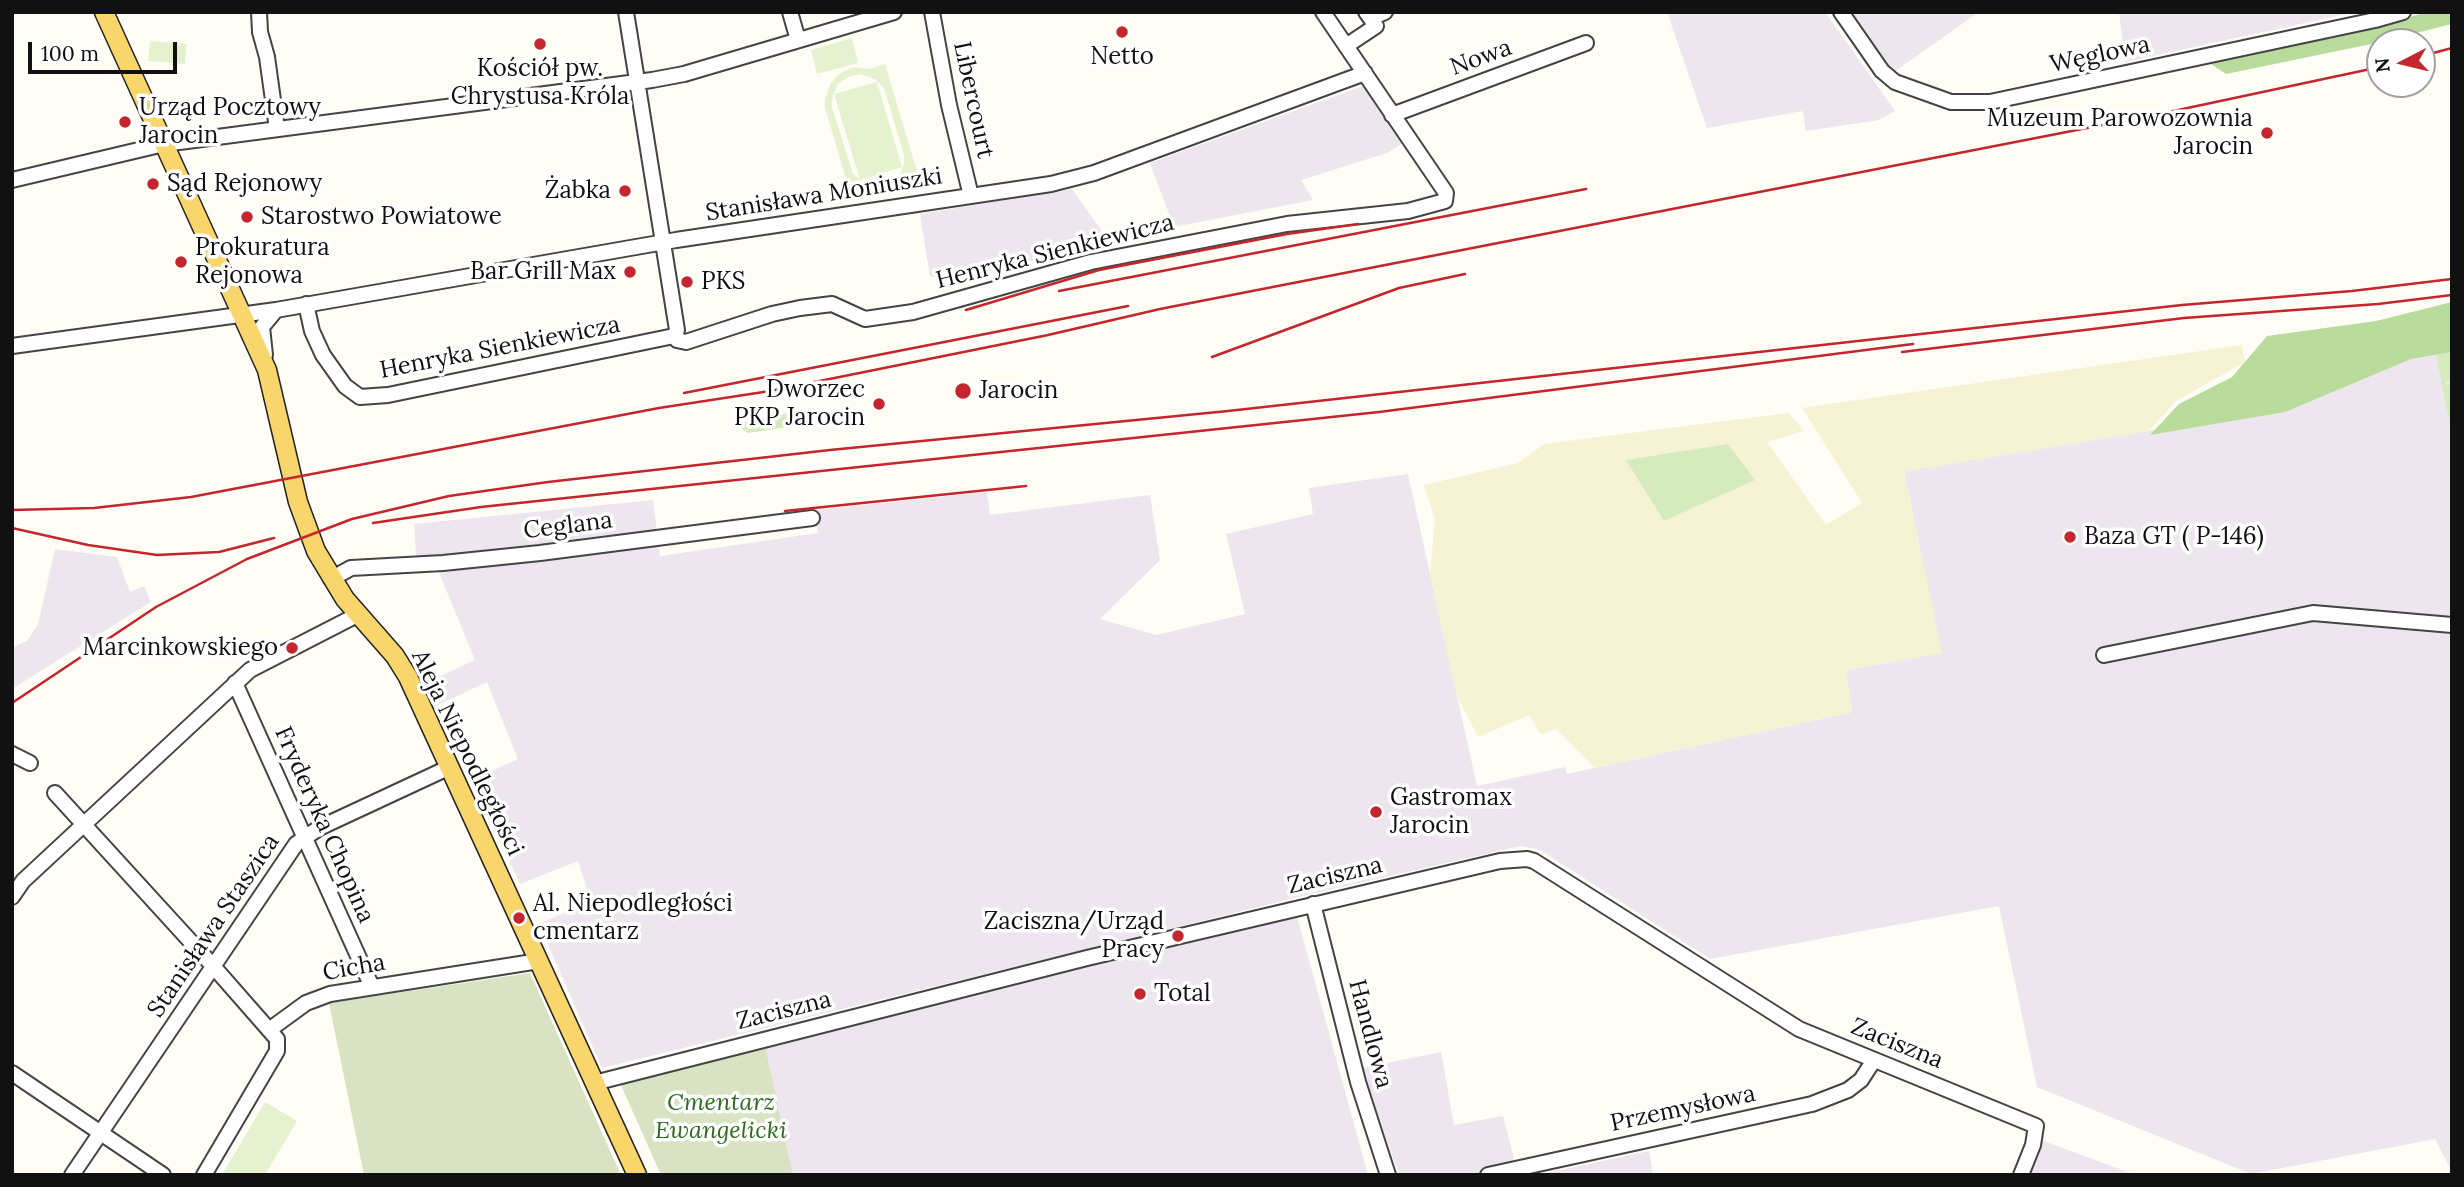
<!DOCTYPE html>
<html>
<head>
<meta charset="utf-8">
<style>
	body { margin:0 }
	#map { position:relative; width:2464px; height:1187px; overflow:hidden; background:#fffdf5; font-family:Lora,serif }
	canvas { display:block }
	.frame { position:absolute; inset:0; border:14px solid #111; pointer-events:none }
	.north { position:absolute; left:2366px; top:28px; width:70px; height:70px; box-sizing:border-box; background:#fff; border:2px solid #a0a0a0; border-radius:50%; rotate:263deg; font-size:19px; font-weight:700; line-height:28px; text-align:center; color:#111 }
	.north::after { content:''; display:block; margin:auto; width:24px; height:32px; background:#c4262e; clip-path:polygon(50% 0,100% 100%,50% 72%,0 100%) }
	.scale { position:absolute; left:28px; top:42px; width:149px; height:32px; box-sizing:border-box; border:4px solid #111; border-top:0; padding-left:9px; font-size:21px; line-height:24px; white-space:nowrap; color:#111; -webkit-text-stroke:5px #fff; paint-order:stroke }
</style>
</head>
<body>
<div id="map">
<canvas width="2464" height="1187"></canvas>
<div class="frame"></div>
<div class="north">N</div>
<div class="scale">100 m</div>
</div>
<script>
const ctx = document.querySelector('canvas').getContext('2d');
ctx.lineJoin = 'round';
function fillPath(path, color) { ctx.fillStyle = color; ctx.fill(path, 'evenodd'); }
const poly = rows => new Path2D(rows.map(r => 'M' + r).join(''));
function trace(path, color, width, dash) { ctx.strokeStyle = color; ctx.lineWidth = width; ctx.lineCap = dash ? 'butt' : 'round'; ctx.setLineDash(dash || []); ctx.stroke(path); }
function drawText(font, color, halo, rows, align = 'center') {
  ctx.font = font + ' Lora,serif'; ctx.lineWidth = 7; ctx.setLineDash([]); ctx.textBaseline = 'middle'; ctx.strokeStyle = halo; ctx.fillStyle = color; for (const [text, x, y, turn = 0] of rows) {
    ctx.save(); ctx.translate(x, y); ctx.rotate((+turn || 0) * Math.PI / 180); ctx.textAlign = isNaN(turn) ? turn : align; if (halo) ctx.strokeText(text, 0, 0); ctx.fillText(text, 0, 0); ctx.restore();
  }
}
const industrial = poly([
	[1667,12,1825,12,1895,111,1879,120,1806,131,1803,111,1707,128],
	[1852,12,1979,12,1894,72],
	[2119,12,2356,12,2125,62],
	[1363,86,1403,143,1387,153,1301,180,1313,200,1174,227,1150,163],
	[1072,189,1101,230,1098,243,956,281,930,276,920,214],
	[2452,318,2452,1172,2435,1139,2251,1174,2037,1087,1999,906,1710,959,1540,850,1521,846,1311,894,602,1068,539,924,591,901,578,861,520,884,472,780,518,759,487,682,434,707,424,684,475,660,437,568,417,569,414,524,653,500,660,556,818,533,815,510,987,492,990,515,1150,495,1160,560,1100,619,1156,635,1245,614,1226,534,1313,514,1309,488,1408,474,1477,786,1565,767,1567,774,1852,712,1846,670,1941,653,1904,471,2165,428],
	[55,549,117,557,130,592,144,586,151,602,12,689,12,648,27,641,38,624],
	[1296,913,1368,1175,793,1175,765,1045],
	[1441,1052,1454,1125,1503,1116,1518,1175,1399,1175,1362,1068],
	[2041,1140,2136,1175,2028,1175],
	[1649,1151,1653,1175,1537,1175]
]);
const farmland = poly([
	[2242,345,2245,362,2176,401,2149,431,1904,472,1942,653,1846,670,1852,712,1595,768,1556,729,1541,735,1529,715,1478,737,1457,696,1430,574,1435,519,1424,485,1518,463,1544,444,1789,413,1804,431,1767,442,1826,525,1862,503,1802,408]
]);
const green = poly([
	[2452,352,2452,380,2445,382,2446,385,2452,385,2452,434,2436,355],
	[811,408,814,423,748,433,742,429,745,422],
	[1728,444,1755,480,1664,521,1626,460]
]);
const forest = poly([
	[2426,12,2452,12,2452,24,2376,43,2226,74,2208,62,2384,25],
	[2452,302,2452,352,2411,359,2285,412,2150,435,2179,404,2232,377,2267,336,2376,321]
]);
const cemetery = poly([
	[530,973,621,1175,364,1175,329,1003],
	[765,1045,793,1175,661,1175,620,1083]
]);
const pitch = poly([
	[852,38,858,63,817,74,811,50],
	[150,41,187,44,185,64,148,61],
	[885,64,919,178,903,183,890,192,873,195,857,189,845,176,825,108,825,99,831,82,842,72,854,67,870,69],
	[860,74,875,79,884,88,904,155,904,163,900,174,892,182,881,187,865,184,853,174,832,107,833,95,838,84,848,77],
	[877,82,902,167,860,180,834,94],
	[265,1102,297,1121,265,1175,222,1175]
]);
const minor = poly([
	[259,12,260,32,267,57,277,129],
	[790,12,798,40],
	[932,12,949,105,971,196],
	[1841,12,1882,71,1895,82,1951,102,1990,102,2375,20,2403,12],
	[1371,18,1385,12],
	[1346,46,1376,26,1366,12],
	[1392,115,1586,43],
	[12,180,164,144,652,80,684,74,894,12],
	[306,304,312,331,323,355,345,386,360,397,388,395,674,336,677,330,626,12],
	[674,336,677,340,686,342,772,314,800,308,832,304,865,319,913,312,1091,262,1287,224,1408,211,1445,201,1446,193,1323,12],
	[12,346,276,310,676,240,1051,184,1094,173,1365,73],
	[265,355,262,327,276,310],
	[331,579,351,568,443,563,540,553,812,518],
	[2104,655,2313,613,2452,625],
	[235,683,372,987],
	[12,754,30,763],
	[55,793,213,966,277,1039,277,1051,204,1175],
	[12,897,23,881,250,670,359,614],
	[1313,904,1358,1082,1388,1175],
	[269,1030,306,1003,330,994,539,961],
	[12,1073,163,1175],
	[594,1083,1087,958,1500,861,1527,859,1534,861,1799,1029,2036,1126,2033,1145,2021,1175],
	[72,1175,296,844,319,828,450,767],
	[1488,1175,1812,1104,1848,1090,1861,1080,1874,1060]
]);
const major = poly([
	[104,12,267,370,298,502,316,551,345,599,395,656,408,677,637,1175]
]);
const rail = poly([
	[2422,56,2452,48],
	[1059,291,1586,189],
	[966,310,1099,270,1287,234,1358,224],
	[1902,352,2184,318,2378,304,2452,295],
	[1212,357,1399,288,1465,274],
	[684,393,1128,306],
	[12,510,94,508,191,497,659,408,770,391,1048,335,1160,309,2164,113,2380,67],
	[785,511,1026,486],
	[373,523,481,507,1379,412,1913,344],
	[12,528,88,545,157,555,219,552,274,538],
	[12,703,156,607,247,559,352,519,449,496,548,482,830,450,1228,411,2182,305,2352,291,2452,279]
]);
const markers = [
	[1122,32,7,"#c4262e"],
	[540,44,7,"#c4262e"],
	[125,122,7,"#c4262e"],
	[2267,133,7,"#c4262e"],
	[153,184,7,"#c4262e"],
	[625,191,7,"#c4262e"],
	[247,217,7,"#c4262e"],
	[181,262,7,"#c4262e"],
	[630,272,7,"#c4262e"],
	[687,282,7,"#c4262e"],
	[963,391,9,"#c4262e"],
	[879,404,7,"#c4262e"],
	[2070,537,7,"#c4262e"],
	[292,648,7,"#c4262e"],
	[1376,812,7,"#c4262e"],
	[519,918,7,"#c4262e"],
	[1178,936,7,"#c4262e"],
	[1140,994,7,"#c4262e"]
];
const streetNames = [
	["Węglowa",2100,55,-12],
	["Nowa",1481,58,-20],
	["Libercourt",973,100,78],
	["Stanisława Moniuszki",824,195,-9],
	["Henryka Sienkiewicza",1055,252,-14],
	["Henryka Sienkiewicza",500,348,-11],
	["Ceglana",568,526,-7],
	["Aleja Niepodległości",467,753,64],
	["Fryderyka Chopina",324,825,66],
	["Zaciszna",1335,876,-13],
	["Stanisława Staszica",214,926,-56],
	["Cicha",354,968,-10],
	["Zaciszna",784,1011,-14],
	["Handlowa",1370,1034,75],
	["Zaciszna",1897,1044,22],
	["Przemysłowa",1683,1109,-12]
];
const poiNames = [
	["Netto",1122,57,"center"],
	["Kościół pw.",540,69,"center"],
	["Chrystusa Króla",540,97,"center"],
	["Urząd Pocztowy",139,108],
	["Jarocin",139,136],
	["Muzeum Parowozownia",2253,119,"right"],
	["Jarocin",2253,147,"right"],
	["Sąd Rejonowy",167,184],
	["Żabka",611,191,"right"],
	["Starostwo Powiatowe",261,217],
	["Prokuratura",195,248],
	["Rejonowa",195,276],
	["Bar Grill Max",616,272,"right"],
	["PKS",701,282],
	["Dworzec",865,390,"right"],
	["PKP Jarocin",865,418,"right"],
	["Jarocin",979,391],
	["Baza GT ( P-146)",2084,537],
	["Marcinkowskiego",278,648,"right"],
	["Gastromax",1390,798],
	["Jarocin",1390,826],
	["Al. Niepodległości",533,904],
	["cmentarz",533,932],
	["Zaciszna/Urząd",1164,922,"right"],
	["Pracy",1164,950,"right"],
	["Total",1154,994]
];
const parkNames = [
	["Cmentarz",721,1103],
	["Ewangelicki",721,1131]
];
fillPath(industrial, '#eee6ef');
fillPath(farmland, '#f6f3d4');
fillPath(green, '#d5ebbd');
fillPath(forest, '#b9dc9c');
fillPath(cemetery, '#d9e3c4');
fillPath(pitch, '#e6f2cf');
trace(minor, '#444', 18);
trace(major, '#222', 21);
trace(minor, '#fff', 14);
trace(major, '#f9d66b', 18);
trace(rail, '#c4262e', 2.5);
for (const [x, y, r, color] of markers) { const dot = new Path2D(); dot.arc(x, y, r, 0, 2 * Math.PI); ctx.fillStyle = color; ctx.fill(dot); trace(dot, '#fff', 2.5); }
drawText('24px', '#111', '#fff', streetNames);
drawText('24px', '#111', '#fff', poiNames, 'left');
drawText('italic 24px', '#2f6b1f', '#fff', parkNames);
</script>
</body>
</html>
